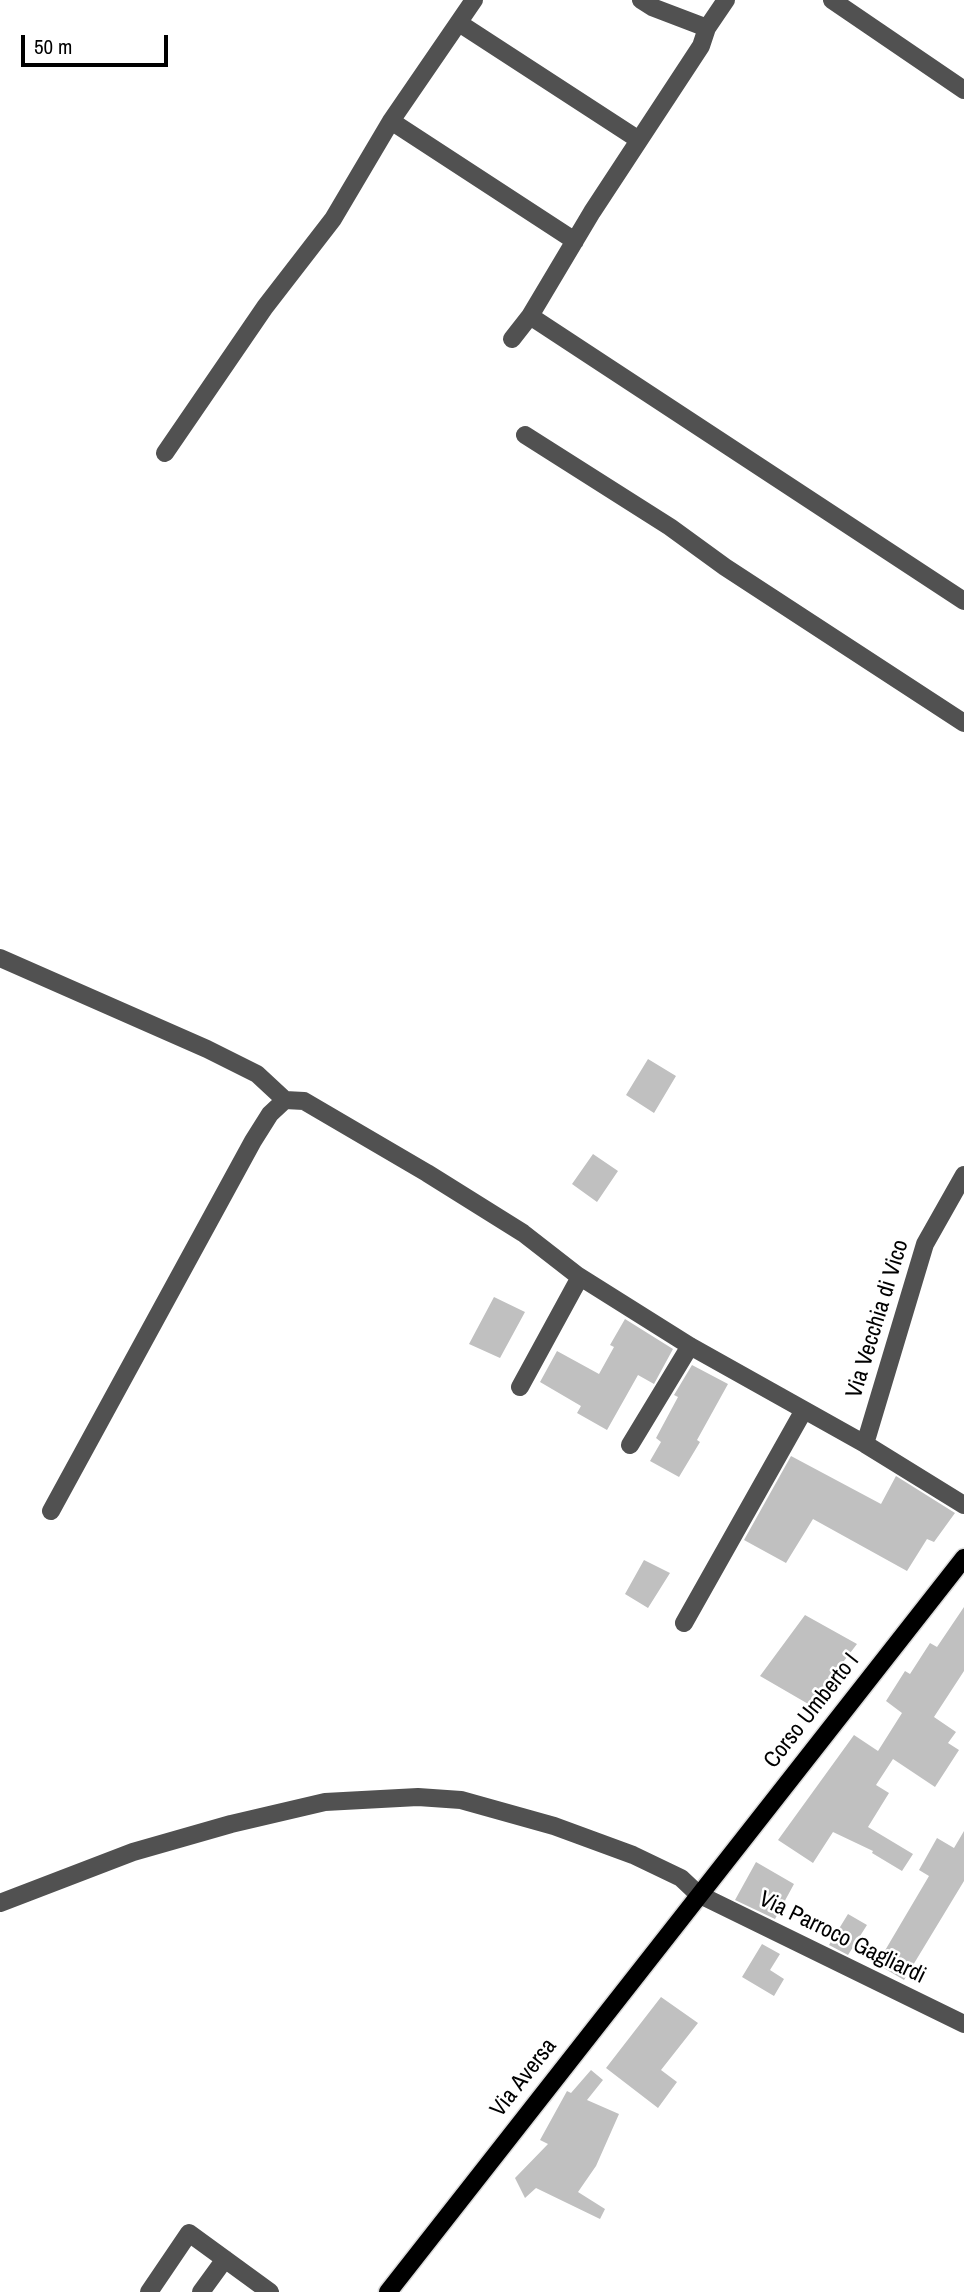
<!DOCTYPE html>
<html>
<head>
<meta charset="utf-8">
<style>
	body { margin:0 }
	#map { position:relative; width:964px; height:2292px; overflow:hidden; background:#fff; font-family:"Archivo Narrow",sans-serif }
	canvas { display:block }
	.scale { position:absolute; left:21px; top:35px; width:147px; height:32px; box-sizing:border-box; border:4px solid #000; border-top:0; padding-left:9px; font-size:21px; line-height:24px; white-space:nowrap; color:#000; -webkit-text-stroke:5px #fff; paint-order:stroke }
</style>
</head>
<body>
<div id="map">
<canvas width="964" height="2292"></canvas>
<div class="scale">50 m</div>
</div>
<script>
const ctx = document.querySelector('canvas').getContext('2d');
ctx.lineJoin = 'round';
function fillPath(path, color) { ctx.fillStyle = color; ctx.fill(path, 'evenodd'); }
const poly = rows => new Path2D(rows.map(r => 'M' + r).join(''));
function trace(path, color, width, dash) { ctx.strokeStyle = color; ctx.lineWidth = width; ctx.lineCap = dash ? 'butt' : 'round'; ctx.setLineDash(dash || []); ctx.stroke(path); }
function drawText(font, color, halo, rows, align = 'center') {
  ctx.font = font + ' "Archivo Narrow",sans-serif'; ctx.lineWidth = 5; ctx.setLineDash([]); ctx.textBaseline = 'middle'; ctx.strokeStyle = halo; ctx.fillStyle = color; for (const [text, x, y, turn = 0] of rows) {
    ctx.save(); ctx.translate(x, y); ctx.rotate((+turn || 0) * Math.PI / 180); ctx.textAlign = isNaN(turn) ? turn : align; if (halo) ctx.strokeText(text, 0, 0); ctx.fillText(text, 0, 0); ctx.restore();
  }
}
const building = poly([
	[648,1059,676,1076,654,1113,626,1095],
	[593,1154,618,1171,597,1202,572,1184],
	[494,1297,525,1312,500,1358,469,1344],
	[625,1319,673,1349,654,1384,638,1375,607,1430,577,1413,581,1406,540,1382,557,1351,599,1374,614,1347,610,1345],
	[692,1365,728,1384,697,1440,700,1442,679,1477,650,1461,661,1442,656,1438,678,1397,674,1395],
	[791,1456,881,1504,896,1476,955,1513,934,1542,927,1539,907,1571,813,1519,786,1563,744,1540],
	[644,1560,670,1573,648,1608,625,1594],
	[964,1607,964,1671,934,1717,956,1732,948,1743,959,1750,935,1787,893,1759,876,1785,889,1793,868,1827,913,1854,902,1871,872,1853,873,1851,833,1832,813,1863,778,1840,854,1735,878,1751,902,1713,886,1701,905,1671,910,1674,930,1643,937,1647],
	[805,1615,857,1644,810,1705,760,1676],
	[964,1831,964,1881,904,1980,877,1964,929,1876,919,1870,937,1838,954,1848],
	[756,1862,794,1884,775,1919,735,1900],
	[848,1914,867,1925,848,1955,829,1945],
	[762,1944,780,1954,770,1970,784,1979,774,1996,742,1977],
	[661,1997,698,2023,661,2070,677,2082,658,2108,606,2068],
	[591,2070,603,2080,587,2100,619,2114,596,2166,578,2192,605,2209,600,2219,536,2188,525,2198,515,2178,548,2144,540,2140,567,2091,571,2093]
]);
const minor = poly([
	[641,0,652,7,707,28],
	[832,0,964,90],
	[459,23,639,140],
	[391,121,575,241],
	[530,316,964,601],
	[512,339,530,316,592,212,701,46,707,28,726,0],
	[525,435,670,527,725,567,964,723],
	[165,453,265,307,333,219,391,121,474,0],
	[0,958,207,1049,257,1074,285,1100],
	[520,1387,580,1277],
	[865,1444,925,1244,964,1175],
	[630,1445,690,1346],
	[51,1511,253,1141,270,1114,285,1100,304,1101,427,1173,523,1233,577,1275,690,1346,865,1444,964,1505],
	[684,1623,804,1410],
	[0,1903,133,1852,231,1824,325,1802,418,1797,461,1800,554,1826,633,1855,681,1878,698,1894,964,2024],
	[149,2292,189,2233,270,2292],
	[201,2292,225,2259]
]);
const major = poly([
	[388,2292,964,1558]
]);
const streetNames = [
	["Via Vecchia di Vico",878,1319,-73],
	["Corso Umberto I",812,1711,-52],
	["Via Parroco Gagliardi",842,1938,26],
	["Via Aversa",524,2078,-52]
];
fillPath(building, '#c0c0c0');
trace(major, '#dbdbdb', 21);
trace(minor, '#515151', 18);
trace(major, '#000', 18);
drawText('23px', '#000', '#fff', streetNames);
</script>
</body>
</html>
